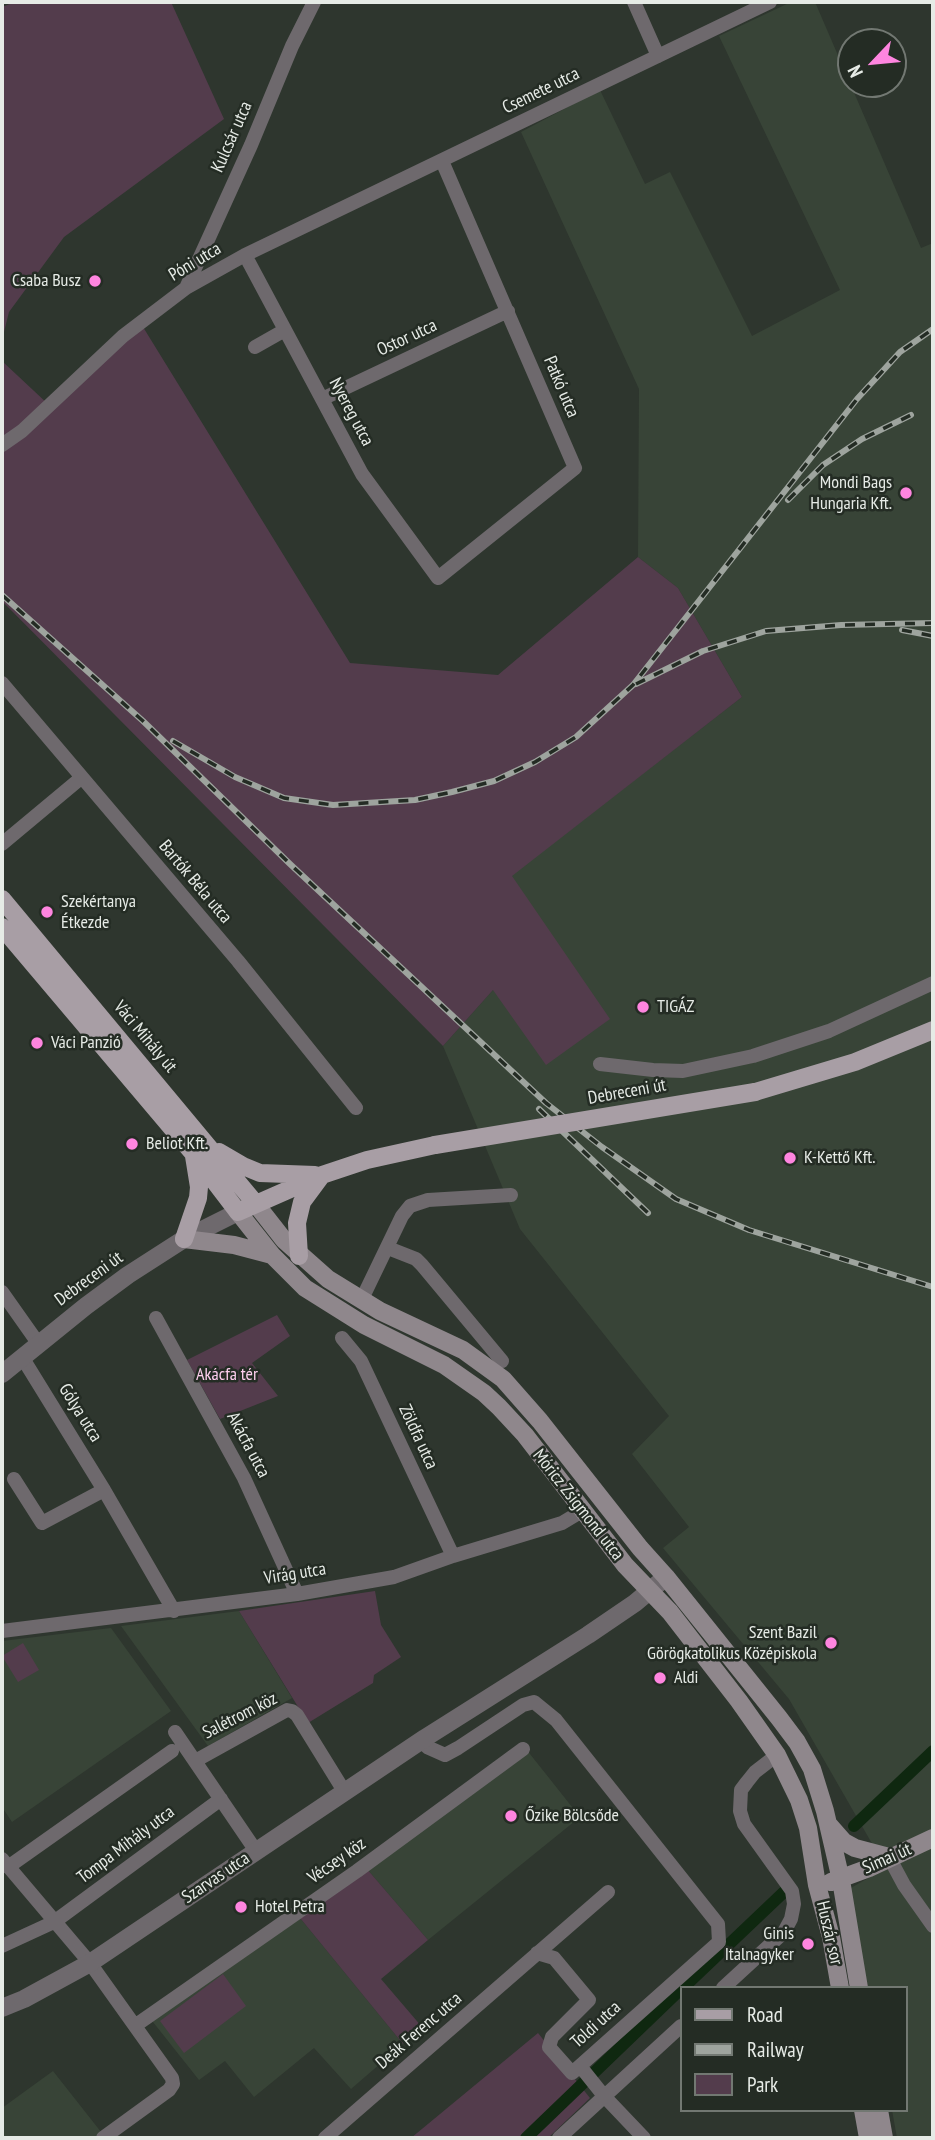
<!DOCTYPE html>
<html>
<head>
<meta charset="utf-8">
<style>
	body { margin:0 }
	#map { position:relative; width:935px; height:2140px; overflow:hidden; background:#2e362e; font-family:"PT Sans Narrow",sans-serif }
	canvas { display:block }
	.frame { position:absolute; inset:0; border:4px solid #e6ebe6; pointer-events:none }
	.legend { position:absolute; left:680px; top:1986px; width:228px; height:126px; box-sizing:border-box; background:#242c24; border:2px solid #727872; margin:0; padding:9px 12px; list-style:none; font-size:21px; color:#e6ebe6 }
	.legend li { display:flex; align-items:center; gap:14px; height:35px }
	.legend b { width:35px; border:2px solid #727872 }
	.north { position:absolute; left:837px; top:28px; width:70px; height:70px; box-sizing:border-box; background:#242c24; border:2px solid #727872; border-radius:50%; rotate:244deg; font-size:19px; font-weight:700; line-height:28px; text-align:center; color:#e6ebe6 }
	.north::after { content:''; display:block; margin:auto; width:24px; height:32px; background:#fe85df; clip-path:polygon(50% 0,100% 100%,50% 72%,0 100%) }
</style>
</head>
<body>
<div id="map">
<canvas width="935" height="2140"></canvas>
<div class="frame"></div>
<ul class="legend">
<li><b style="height:9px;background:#a89ea5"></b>Road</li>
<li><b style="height:9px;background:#9ea49e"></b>Railway</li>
<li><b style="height:19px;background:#533c4c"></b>Park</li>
</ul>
<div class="north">N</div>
</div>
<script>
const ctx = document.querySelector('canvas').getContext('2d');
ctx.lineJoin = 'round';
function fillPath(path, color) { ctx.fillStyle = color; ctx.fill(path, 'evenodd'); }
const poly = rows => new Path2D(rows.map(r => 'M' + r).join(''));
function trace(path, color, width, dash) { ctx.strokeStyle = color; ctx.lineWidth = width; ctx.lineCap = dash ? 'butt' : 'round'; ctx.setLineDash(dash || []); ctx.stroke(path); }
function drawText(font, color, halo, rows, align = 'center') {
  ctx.font = font + ' "PT Sans Narrow",sans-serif'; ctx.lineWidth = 5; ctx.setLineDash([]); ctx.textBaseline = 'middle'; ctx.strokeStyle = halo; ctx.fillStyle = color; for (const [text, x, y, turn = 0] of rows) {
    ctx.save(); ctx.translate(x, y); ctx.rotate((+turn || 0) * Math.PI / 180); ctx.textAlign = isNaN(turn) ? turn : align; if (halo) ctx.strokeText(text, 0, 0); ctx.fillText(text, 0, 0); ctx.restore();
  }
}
const built = poly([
	[791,2,815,2,921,248,933,243,933,2138,897,2138,892,2110,905,2110,905,1988,868,1988,849,1889,886,1868,789,1699,663,1548,689,1527,632,1454,669,1416,520,1229,443,1046,493,990,447,925,742,697,678,588,638,557,639,389,521,132,600,90,645,184,670,172,752,336,840,290,719,36],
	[239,1611,292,1698,208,1746,121,1626],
	[111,1628,171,1711,12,1822,2,1807,2,1641],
	[526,1749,580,1817,428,1940,367,1869],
	[296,1913,403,2044,351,2089,314,2048,254,2097,225,2061,199,2080,149,2017],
	[53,2071,105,2137,2,2138,2,2108]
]);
const green = poly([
	[15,2,171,2,224,119,64,237,9,312,2,340,2,7],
	[143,327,350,663,498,675,638,557,678,588,742,697,512,876,610,1019,546,1065,493,990,443,1046,2,601,2,361,49,405],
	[277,1315,290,1336,252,1363,278,1396,220,1419,187,1360],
	[375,1591,381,1625,401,1657,374,1675,373,1683,308,1723,239,1611],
	[23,1643,39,1670,18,1682,2,1656],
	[367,1869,428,1940,381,1979,422,2027,403,2044,296,1913],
	[223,1974,246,2006,184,2053,160,2021],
	[538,2033,590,2098,548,2138,411,2138]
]);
const canal = poly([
	[854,1826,933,1751],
	[683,1988,785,1891],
	[526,2138,681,1989]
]);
const minor = poly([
	[634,2,658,56],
	[245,255,362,474,438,578,575,468,442,161],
	[186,288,251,145,292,46,314,2],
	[255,347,285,330],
	[322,399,508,311],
	[2,445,22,431,123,336,186,288,245,255,770,2],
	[2,683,238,961,356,1108],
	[2,844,81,778],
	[600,1064,653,1070,683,1071,753,1056,829,1031,933,983],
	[388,1248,416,1259,422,1265,502,1361],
	[2,1292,38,1343],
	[361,1301,402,1216,410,1206,428,1200,511,1195],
	[156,1318,244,1478,297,1594],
	[342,1338,361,1361,453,1556],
	[22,1357,104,1490,174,1611],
	[14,1479,42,1523,104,1490],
	[2,1631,297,1594,394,1577,453,1556,562,1523,582,1511],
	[175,1732,256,1851],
	[425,1738,427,1747,445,1755,458,1748,523,1705,534,1702,556,1720,718,1924,719,1942,572,2073,549,2047,552,2037,589,2000,554,1958,537,1953],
	[195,1761,287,1710,292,1711,297,1715,344,1791],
	[889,1857,904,1885,933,1926],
	[2,1859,90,1963,172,2078,173,2084,169,2090,103,2138],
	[8,1867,172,1751],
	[2,1946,54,1922,221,1799],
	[723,1988,784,1932,791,1919,794,1904,792,1891,744,1824,740,1811,741,1790,747,1782,755,1772,777,1755],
	[136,2025,357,1871,523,1749],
	[580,2066,604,2096,644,2138],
	[325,2138,608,1892],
	[559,2138,681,2026]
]);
const tertiary = poly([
	[2,1374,86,1306,128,1275,184,1239,238,1212],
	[2,2008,24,1999,90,1963,425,1738,588,1635,635,1603,666,1577]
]);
const secondary = poly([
	[255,1203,284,1240,328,1279,380,1311,463,1350,503,1379,540,1421,640,1548,666,1577,779,1718,797,1742,812,1769,825,1811,841,1880,859,1988],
	[238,1212,272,1255,305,1288,364,1325,444,1365,484,1393,499,1407,525,1435,625,1565,670,1612,739,1701,777,1755,799,1800,808,1828,817,1885,831,1937,840,1988],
	[184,1239,234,1245,272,1255],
	[829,1825,844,1842,855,1848,889,1857],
	[831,1882,869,1868,933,1838],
	[863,2110,868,2138],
	[879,2110,884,2138]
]);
const primary = poly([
	[2,899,255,1203],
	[2,927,193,1153,238,1212,322,1175,367,1160,435,1145],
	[755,1092,855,1062,933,1030],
	[219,1152,243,1166,260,1173,315,1175],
	[184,1239,198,1198,199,1187,194,1156],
	[299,1256,297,1223,302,1202,322,1175]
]);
const rail = poly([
	[788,500,823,465,862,439,911,415],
	[2,595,143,721,290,864,546,1103,602,1147,676,1199,749,1230,933,1287],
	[902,630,933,636],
	[636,684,703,651,766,631,841,625,933,623],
	[173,741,235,777,284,798,333,805,415,800,452,792,494,781,535,762,576,737,633,685,857,399,900,352,933,329],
	[539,1109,648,1213]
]);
const primaryBridge = poly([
	[435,1145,755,1092]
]);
const markers = [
	[95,281,7,"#fe85df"],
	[906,493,7,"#fe85df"],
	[47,912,7,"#fe85df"],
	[643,1007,7,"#fe85df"],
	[37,1043,7,"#fe85df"],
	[132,1144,7,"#fe85df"],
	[790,1158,7,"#fe85df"],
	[831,1643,7,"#fe85df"],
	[660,1678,7,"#fe85df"],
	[511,1816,7,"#fe85df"],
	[241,1907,7,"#fe85df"],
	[808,1944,7,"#fe85df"]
];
const streetNames = [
	["Csemete utca",541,91,-26],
	["Kulcsár utca",232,137,-66],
	["Póni utca",195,262,-31],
	["Ostor utca",407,338,-25],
	["Patkó utca",561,387,67],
	["Nyereg utca",351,412,62],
	["Bartók Béla utca",195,882,50],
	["Váci Mihály út",145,1037,50],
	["Debreceni út",627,1092,-10],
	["Debreceni út",89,1279,-36],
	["Gólya utca",80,1413,58],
	["Zöldfa utca",418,1437,65],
	["Akácfa utca",248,1445,62],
	["Móricz Zsigmond utca",578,1505,52],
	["Virág utca",295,1574,-9],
	["Salétrom köz",240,1716,-27],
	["Tompa Mihály utca",126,1845,-37],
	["Simai út",887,1859,-24],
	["Vécsey köz",337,1861,-35],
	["Szarvas utca",216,1878,-34],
	["Huszár sor",829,1933,77],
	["Toldi utca",596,2025,-42],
	["Deák Ferenc utca",419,2031,-41]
];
const poiNames = [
	["Csaba Busz",81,281,"right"],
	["Mondi Bags",892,483,"right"],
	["Hungaria Kft.",892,504,"right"],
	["Szekértanya",61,902],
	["Étkezde",61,923],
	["TIGÁZ",657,1007],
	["Váci Panzió",51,1043],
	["Beliot Kft.",146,1144],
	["K-Kettő Kft.",804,1158],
	["Szent Bazil",817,1633,"right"],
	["Görögkatolikus Középiskola",817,1654,"right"],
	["Aldi",674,1678],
	["Őzike Bölcsőde",525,1816],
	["Hotel Petra",255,1907],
	["Ginis",794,1934,"right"],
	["Italnagyker",794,1955,"right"]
];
const parkNames = [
	["Akácfa tér",227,1375]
];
fillPath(built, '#384437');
fillPath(green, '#533c4c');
trace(canal, '#0f2810', 12);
trace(minor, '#6e696d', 14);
trace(tertiary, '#6e696d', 18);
trace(secondary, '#8f878c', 18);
trace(primary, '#a89ea5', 18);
trace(rail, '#9ea49e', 6);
trace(rail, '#242c24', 3.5, [10]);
trace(primaryBridge, '#a89ea5', 18);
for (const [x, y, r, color] of markers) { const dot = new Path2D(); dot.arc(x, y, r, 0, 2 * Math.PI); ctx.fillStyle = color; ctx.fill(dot); trace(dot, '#242c24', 2.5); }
drawText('18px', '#e6ebe6', '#242c24', streetNames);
drawText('18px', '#e6ebe6', '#242c24', poiNames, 'left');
drawText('18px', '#fdceee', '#242c24', parkNames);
</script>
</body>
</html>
